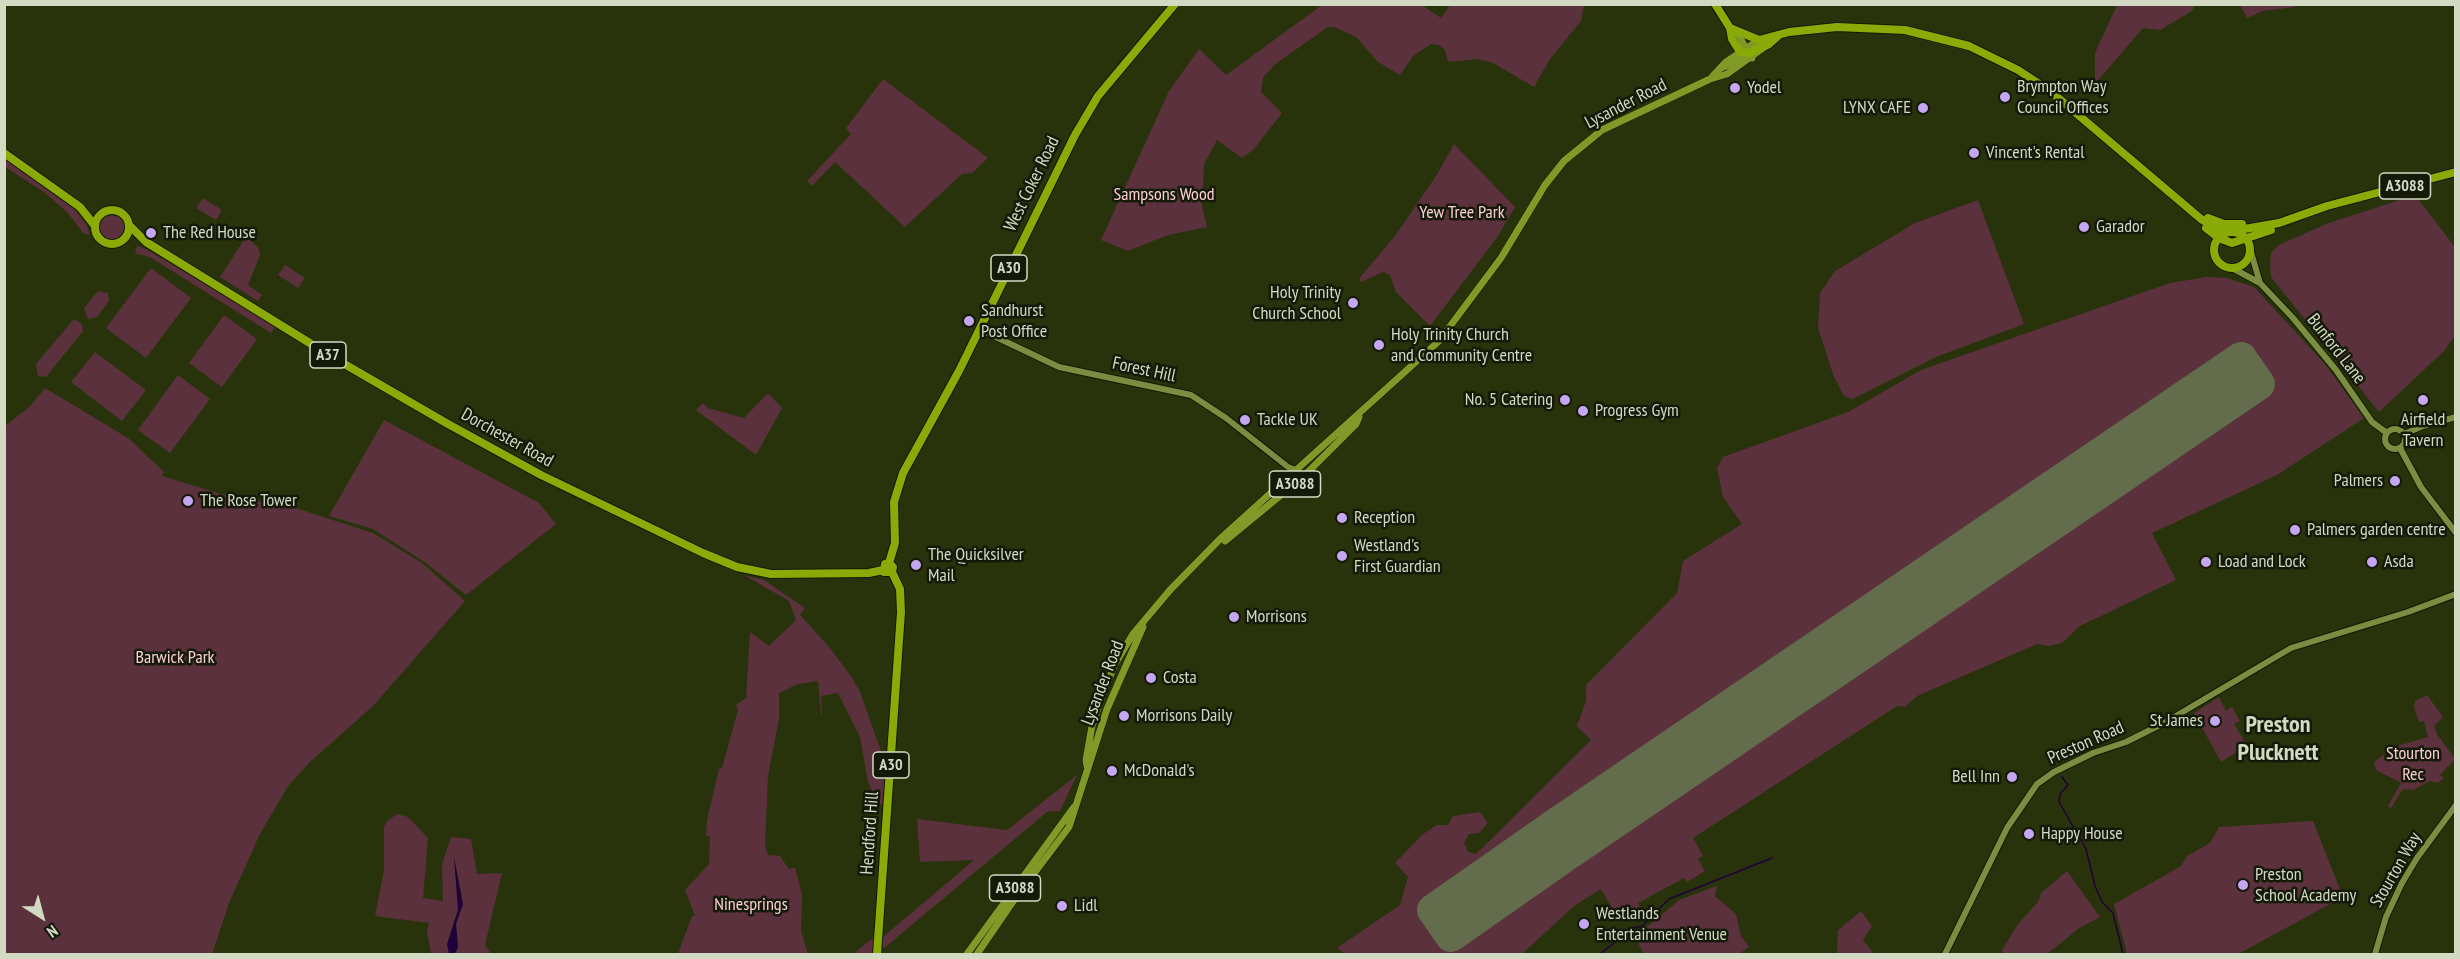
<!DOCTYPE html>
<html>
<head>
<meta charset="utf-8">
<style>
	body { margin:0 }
	#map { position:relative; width:2460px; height:959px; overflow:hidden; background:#29330b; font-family:"PT Sans Narrow",sans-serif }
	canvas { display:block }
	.frame { position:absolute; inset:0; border:6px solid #d2dac4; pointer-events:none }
	.north { position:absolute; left:12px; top:887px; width:60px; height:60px; -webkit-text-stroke:4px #141908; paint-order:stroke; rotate:144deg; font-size:16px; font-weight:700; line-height:24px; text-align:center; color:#d2dac4 }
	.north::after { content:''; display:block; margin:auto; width:21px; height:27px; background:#d2dac4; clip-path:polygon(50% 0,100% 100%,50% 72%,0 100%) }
</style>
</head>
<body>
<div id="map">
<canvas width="2460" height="959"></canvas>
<div class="frame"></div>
<div class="north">N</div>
</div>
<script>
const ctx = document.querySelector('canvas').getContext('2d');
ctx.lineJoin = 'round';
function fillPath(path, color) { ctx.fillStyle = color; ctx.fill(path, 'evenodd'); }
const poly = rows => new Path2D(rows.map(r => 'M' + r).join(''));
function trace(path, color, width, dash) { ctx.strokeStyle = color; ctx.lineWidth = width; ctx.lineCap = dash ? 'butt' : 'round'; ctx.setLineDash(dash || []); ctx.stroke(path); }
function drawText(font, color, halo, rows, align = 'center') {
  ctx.font = font + ' "PT Sans Narrow",sans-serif'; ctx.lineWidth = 5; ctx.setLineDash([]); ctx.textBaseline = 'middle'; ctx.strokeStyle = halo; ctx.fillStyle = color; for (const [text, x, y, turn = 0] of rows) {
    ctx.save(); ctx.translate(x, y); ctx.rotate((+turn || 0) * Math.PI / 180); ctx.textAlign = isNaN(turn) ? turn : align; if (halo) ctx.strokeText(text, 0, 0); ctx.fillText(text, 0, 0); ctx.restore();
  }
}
const green = poly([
	[1322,5,1422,5,1441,18,1450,5,1584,5,1581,21,1550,59,1534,87,1493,63,1479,59,1448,62,1445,50,1439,45,1431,44,1413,56,1400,75,1378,62,1356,37,1334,27,1328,27,1274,65,1263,78,1261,92,1282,113,1253,150,1242,158,1217,140,1204,164,1202,206,1207,227,1168,235,1128,251,1101,240,1169,91,1199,49,1226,75],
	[2117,5,2195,5,2192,11,2160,30,2143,28,2095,84,2095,53],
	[2293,5,2296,7,2263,11,2247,18,2240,5],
	[883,79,988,158,972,173,962,174,905,227,835,162,812,186,807,181,851,134,846,128],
	[1454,144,1515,207,1498,236,1430,326,1396,292,1390,275,1383,272,1361,282,1359,279,1395,236,1438,173],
	[4,155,75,210,86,224,90,235,84,234,67,212,44,192,5,167],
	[2415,195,2455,247,2455,335,2444,351,2379,412,2271,277,2270,262,2271,253,2279,245,2326,224],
	[203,198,222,210,216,220,196,208],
	[1978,200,2024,324,1936,357,1853,399,1844,396,1834,377,1818,328,1820,293,1835,271,1915,223],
	'99 228a13 13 0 1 1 26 0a13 13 0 1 1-26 0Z',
	[246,237,258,247,260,255,248,285,262,295,258,301,220,277],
	[138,246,146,249,276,326,271,333,150,257,137,254,135,250],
	[285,265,305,278,298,288,278,275],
	[151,268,191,298,146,358,106,328],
	[2207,277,2227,278,2254,287,2325,364,2364,418,2277,475,2152,533,2176,580,2080,626,2062,643,2049,646,2037,644,1917,696,1905,707,1897,706,1693,838,1703,856,1698,859,1705,871,1687,882,1684,878,1638,903,1640,907,1619,920,1601,889,1574,906,1522,954,1345,954,1337,948,1400,905,1408,877,1395,863,1423,834,1437,825,1448,825,1453,816,1480,812,1488,823,1479,833,1469,834,1464,843,1468,852,1476,854,1591,740,1577,726,1586,701,1586,685,1677,593,1683,561,1742,524,1723,497,1717,468,1723,457,1848,412,1921,370,2170,283],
	[98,291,108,293,109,301,97,317,88,319,84,308],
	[224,315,257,339,222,387,189,363],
	[74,319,82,324,83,331,46,377,38,376,36,364],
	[95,352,146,390,122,421,71,382],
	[178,375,210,399,170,453,138,430],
	[45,388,128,438,164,472,162,476,221,494,296,508,373,533,422,563,465,601,373,706,311,761,288,786,259,836,229,903,212,954,5,954,5,426,29,407],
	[768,393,782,408,756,455,696,410,703,403,708,408,744,418],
	[384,420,539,503,556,524,466,595,426,563,373,529,329,516],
	[744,575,764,580,805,608,800,615,829,647,851,676,860,692,887,768,885,805,878,804,868,782,860,737,838,693,821,696,822,714,821,715,818,681,798,684,779,693,779,719,768,776,765,846,768,855,780,856,789,869,795,868,802,895,801,931,808,954,678,954,692,916,695,916,685,890,709,864,710,836,706,836,707,820,719,769,722,768,738,710,736,705,746,698,750,632,769,646,796,620,789,601],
	[2427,695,2443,717,2434,726,2437,734,2455,759,2440,775,2444,778,2438,783,2430,781,2413,790,2403,789,2391,808,2388,806,2401,783,2376,770,2374,762,2383,755,2387,759,2397,746,2428,737,2424,721,2419,722,2414,707,2415,701],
	[2219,697,2226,711,2232,707,2240,721,2234,724,2247,745,2221,762,2194,713],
	[1077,775,1060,811,1047,812,877,954,853,954,873,938,883,937,974,860,920,862,917,819,1007,830],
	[397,814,408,817,428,838,423,898,443,901,442,864,451,837,471,839,477,874,502,873,485,945,491,954,496,954,431,954,427,931,429,923,375,916,384,870,384,827,387,821],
	[2313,821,2343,897,2238,954,2127,954,2114,904,2181,866,2187,856,2210,843,2219,827],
	[2067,871,2100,917,2078,929,2047,954,2003,954,2002,950,2018,924,2038,902,2041,893],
	[1717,886,1715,896,1736,914,1741,936,1749,947,1739,954,1644,954,1639,945,1639,934,1679,900],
	[1861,911,1872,926,1863,940,1874,954,1837,954,1838,930]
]);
const water = poly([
	[454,857,463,904,456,924,458,947,455,954,449,954,447,944,458,910]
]);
const stream = poly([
	[2062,777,2068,785,2060,794,2059,802,2086,849,2095,886,2102,902,2113,913,2123,954],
	[1600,954,1633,928,1642,926,1669,899,1772,858]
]);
const runway = poly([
	[2241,358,2259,384,2175,441,2157,415,2241,358],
	[2157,415,2175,441,1571,852,1553,826,2157,415],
	[1553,826,1571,852,1451,936,1433,910,1553,826]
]);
const secondary = poly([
	[2251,252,2260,283],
	[2232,268,2260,283,2293,318,2336,370,2372,422,2387,433],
	[979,329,1059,367,1191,395,1226,418,1288,467,1298,471],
	'2385 439a10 10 0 1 1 20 0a10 10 0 1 1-20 0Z',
	[2404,434,2423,426,2456,417],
	[2400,448,2421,487,2456,533],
	[1945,954,2007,828,2037,784,2054,772,2093,753,2126,742,2164,723,2291,648,2408,612,2456,594],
	[2375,954,2386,917,2402,883,2417,858,2456,805]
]);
const primary = poly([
	[1737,32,1747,51],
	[1724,67,1743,57,1752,58],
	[1712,77,1726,62,1759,40],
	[1225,541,1304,476,1356,424,1359,417],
	[1087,766,1086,760,1092,726,1103,694,1115,664,1133,634,1170,590,1222,537,1439,341,1501,258,1545,185,1564,161,1602,130,1710,79,1727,74,1766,46],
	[967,954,1074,807],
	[977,954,1014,900,1069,827,1107,709,1143,627]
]);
const highway = poly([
	[1715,4,1730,28,1732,39,1740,52,1749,53,1769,44,1779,35],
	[1730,28,1759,40,1789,32,1837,27,1905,30,1969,46,2018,70,2050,91,2201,219,2216,228,2230,231],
	[4,153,80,207,95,226],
	'95 227a17 17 0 1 1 34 0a17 17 0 1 1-34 0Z',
	[2208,218,2224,224,2242,224],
	[129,225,146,242,334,358,448,424,541,475,703,553,737,567,771,574,869,573,883,570],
	[2206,228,2219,238,2232,243,2271,230],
	[2233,231,2279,223,2327,206,2456,172],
	'2214 250a18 18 0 1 1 36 0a18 18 0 1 1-36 0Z',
	[889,563,895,543,894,502,903,473,959,371,1075,135,1098,96,1175,4],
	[877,954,901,612,900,589,892,572,893,567,889,563,885,564,884,572,892,572]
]);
const markers = [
	[1735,88,6,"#c5a7f1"],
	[2005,97,6,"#c5a7f1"],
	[1923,108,6,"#c5a7f1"],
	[1974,153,6,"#c5a7f1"],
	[2084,227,6,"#c5a7f1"],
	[151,233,6,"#c5a7f1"],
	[1353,303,6,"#c5a7f1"],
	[969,321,6,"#c5a7f1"],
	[1379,345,6,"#c5a7f1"],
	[1565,400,6,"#c5a7f1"],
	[2423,400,6,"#c5a7f1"],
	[1583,411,6,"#c5a7f1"],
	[1245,420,6,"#c5a7f1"],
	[2395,481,6,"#c5a7f1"],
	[188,501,6,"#c5a7f1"],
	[1342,518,6,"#c5a7f1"],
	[2295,530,6,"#c5a7f1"],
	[1342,556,6,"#c5a7f1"],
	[2206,562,6,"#c5a7f1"],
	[2372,562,6,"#c5a7f1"],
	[916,565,6,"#c5a7f1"],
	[1234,617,6,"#c5a7f1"],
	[1151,678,6,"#c5a7f1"],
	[1124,716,6,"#c5a7f1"],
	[2215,721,6,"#c5a7f1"],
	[1112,771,6,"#c5a7f1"],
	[2012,777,6,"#c5a7f1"],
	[2029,834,6,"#c5a7f1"],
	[2243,885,6,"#c5a7f1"],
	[1062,906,6,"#c5a7f1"],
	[1584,924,6,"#c5a7f1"]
];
const shields = [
	[2405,186,51],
	[1009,268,36],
	[328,355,36],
	[1295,484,51],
	[891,765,36],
	[1015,888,51]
];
const shieldNames = [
	["A3088",2405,186],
	["A30",1009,268],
	["A37",328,355],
	["A3088",1295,484],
	["A30",891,765],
	["A3088",1015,888]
];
const poiNames = [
	["Brympton Way",2017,87],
	["Council Offices",2017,108],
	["Yodel",1747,88],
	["LYNX CAFE",1911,108,"right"],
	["Vincent's Rental",1986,153],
	["Garador",2096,227],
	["The Red House",163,233],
	["Holy Trinity",1341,293,"right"],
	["Church School",1341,314,"right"],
	["Sandhurst",981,311],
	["Post Office",981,332],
	["Holy Trinity Church",1391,335],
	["and Community Centre",1391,356],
	["No. 5 Catering",1553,400,"right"],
	["Progress Gym",1595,411],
	["Tackle UK",1257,420],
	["Airfield",2423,420,"center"],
	["Tavern",2423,441,"center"],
	["Palmers",2383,481,"right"],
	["The Rose Tower",200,501],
	["Reception",1354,518],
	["Palmers garden centre",2307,530],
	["Westland's",1354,546],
	["First Guardian",1354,567],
	["The Quicksilver",928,555],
	["Mail",928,576],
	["Load and Lock",2218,562],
	["Asda",2384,562],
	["Morrisons",1246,617],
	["Costa",1163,678],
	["Morrisons Daily",1136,716],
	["St James",2203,721,"right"],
	["McDonald's",1124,771],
	["Bell Inn",2000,777,"right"],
	["Happy House",2041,834],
	["Preston",2255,875],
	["School Academy",2255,896],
	["Lidl",1074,906],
	["Westlands",1596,914],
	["Entertainment Venue",1596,935]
];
const streetNames = [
	["Lysander Road",1626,104,-27],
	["West Coker Road",1032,184,-64],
	["Bunford Lane",2336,349,52],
	["Forest Hill",1144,370,12],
	["Dorchester Road",507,438,29],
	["Lysander Road",1103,683,-69],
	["Preston Road",2086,743,-24],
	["Hendford Hill",870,833,-86],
	["Stourton Way",2396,870,-60]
];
const parkNames = [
	["Sampsons Wood",1164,195],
	["Yew Tree Park",1462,213],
	["Barwick Park",175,658],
	["Stourton",2413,754],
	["Rec",2413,775],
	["Ninesprings",751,905]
];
const districtNames = [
	["Preston",2278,725],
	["Plucknett",2278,753]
];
fillPath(green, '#5a313c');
fillPath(water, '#1f0139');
trace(stream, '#1f0139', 1.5);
trace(runway, '#646d4b', 32);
trace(secondary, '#121a00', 8);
trace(primary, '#121a00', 8);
trace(highway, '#121a00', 10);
trace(secondary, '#7a8d40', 6);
trace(primary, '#819a27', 7);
trace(highway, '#89aa07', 8);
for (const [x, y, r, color] of markers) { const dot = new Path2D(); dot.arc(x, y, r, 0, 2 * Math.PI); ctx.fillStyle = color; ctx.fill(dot); trace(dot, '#141908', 2); }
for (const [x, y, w] of shields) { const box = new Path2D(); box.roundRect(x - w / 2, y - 13, w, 26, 4.5); ctx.fillStyle = '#141908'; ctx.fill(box); trace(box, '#d2dac4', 1.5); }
drawText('bold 16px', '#d2dac4', null, shieldNames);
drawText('18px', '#d2dac4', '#141908', poiNames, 'left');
drawText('18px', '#d2dac4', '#141908', streetNames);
drawText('18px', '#fbced9', '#141908', parkNames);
drawText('bold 24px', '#d2dac4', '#141908', districtNames);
</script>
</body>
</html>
